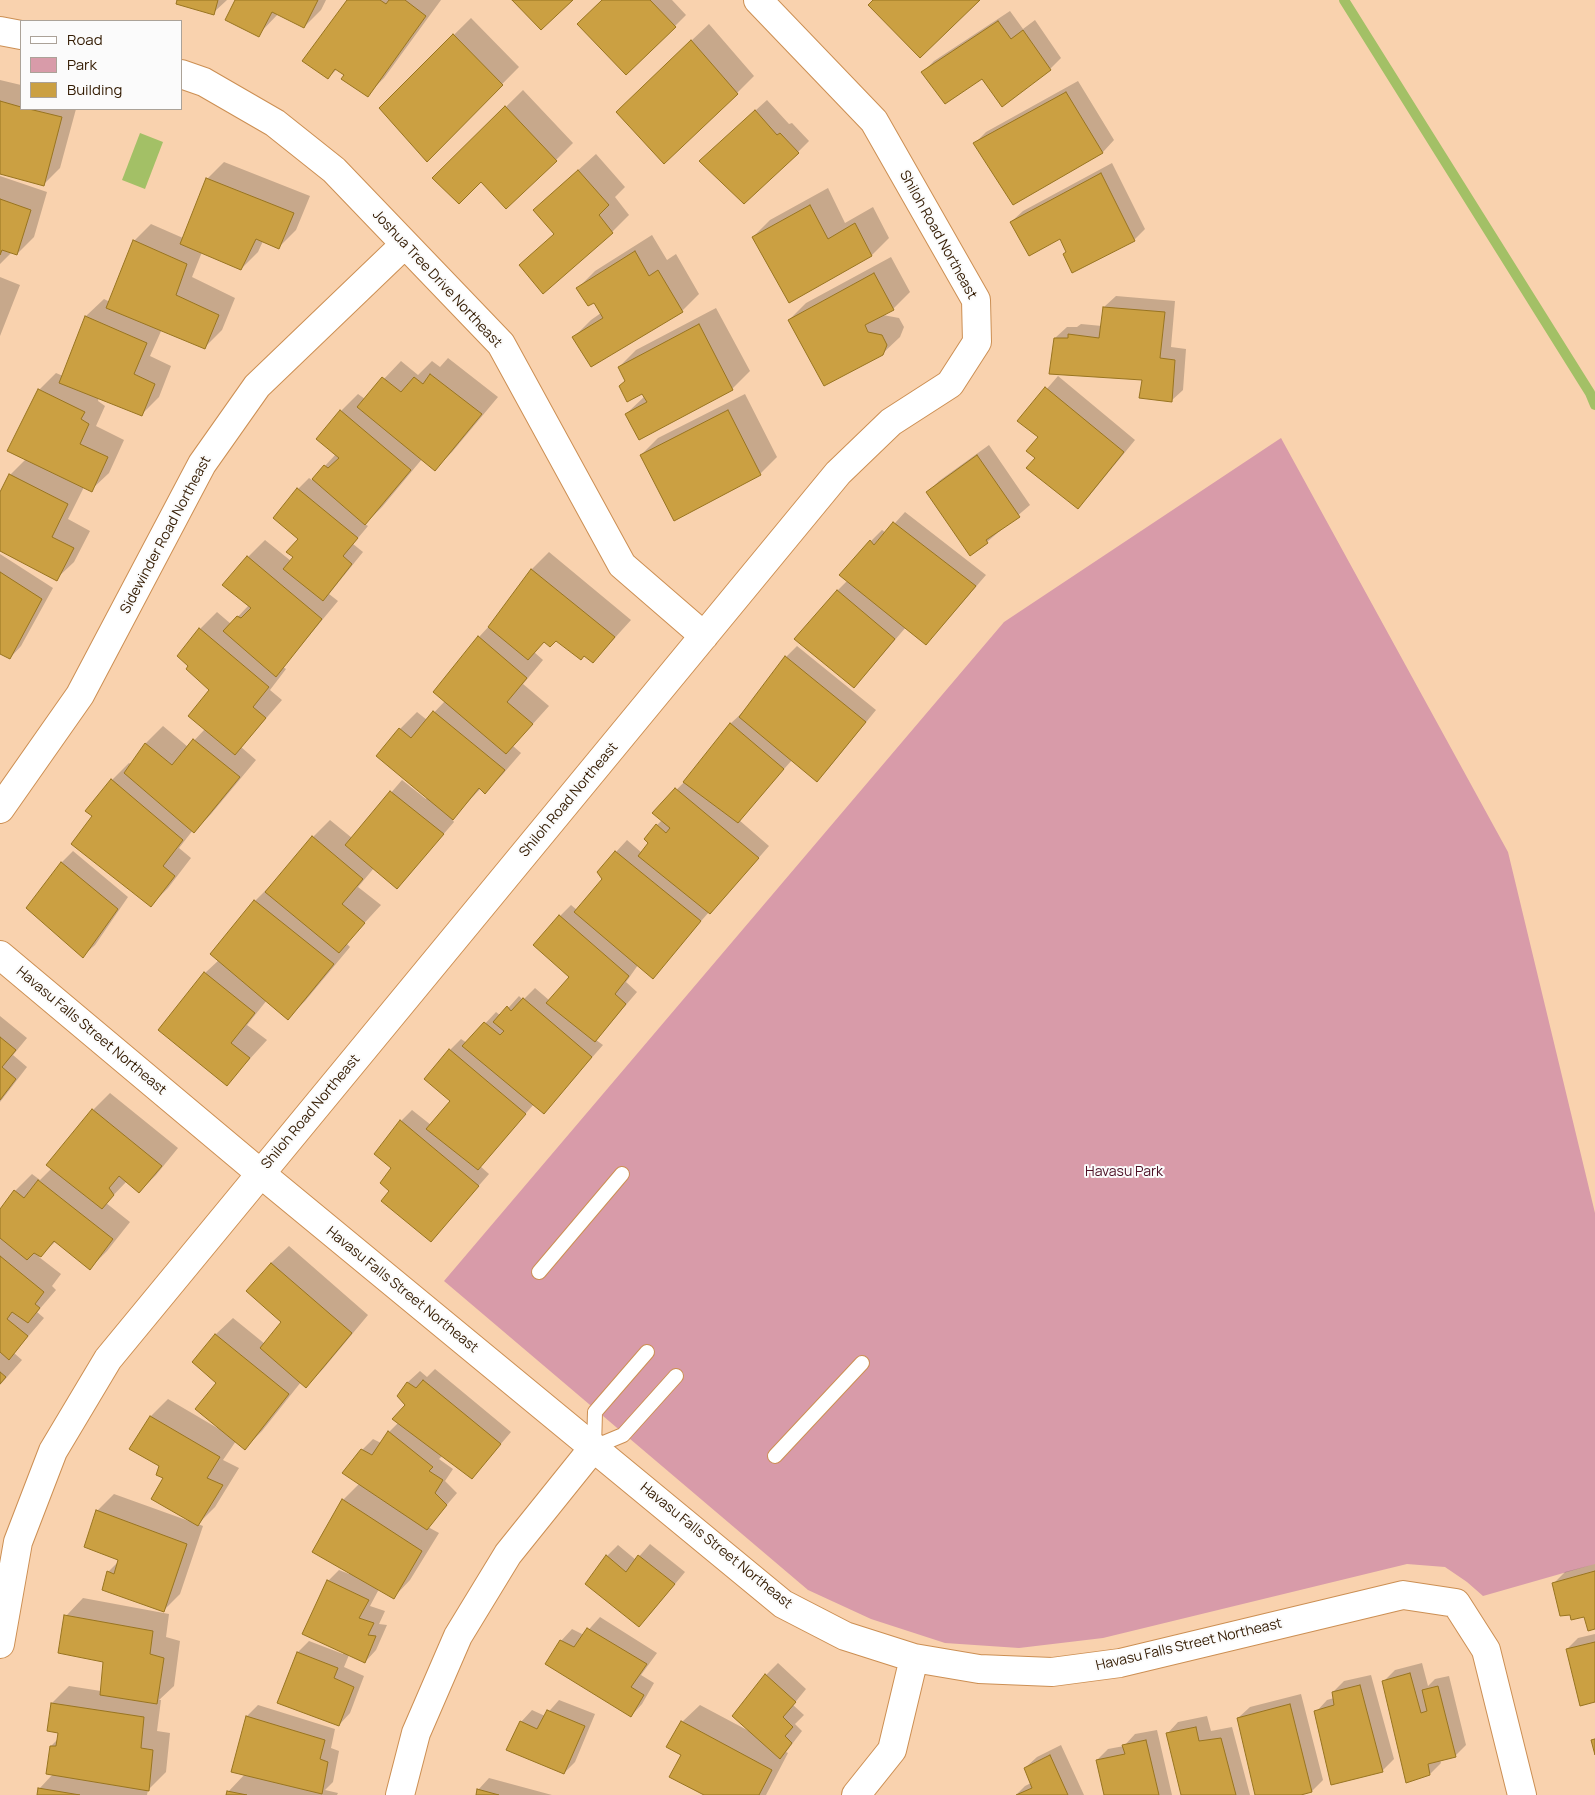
<!DOCTYPE html>
<html>
<head>
<meta charset="utf-8">
<style>
	body { margin:0 }
	#map { position:relative; width:1595px; height:1795px; overflow:hidden; background:#f9d2ae; font-family:Manrope,sans-serif }
	canvas { display:block }
	.legend { position:absolute; left:20px; top:20px; width:162px; height:90px; box-sizing:border-box; background:#fbfbfb; border:1px solid #aba298; margin:0; padding:6px 9px; list-style:none; font-size:15px; color:#341c03 }
	.legend li { display:flex; align-items:center; gap:10px; height:25px }
	.legend b { width:25px; border:1px solid #aba298 }
</style>
</head>
<body>
<div id="map">
<canvas width="1595" height="1795"></canvas>
<ul class="legend">
<li><b style="height:6px;background:#fff"></b>Road</li>
<li><b style="height:14px;background:#d89ba9"></b>Park</li>
<li><b style="height:14px;background:#cba042"></b>Building</li>
</ul>
</div>
<script>
const ctx = document.querySelector('canvas').getContext('2d');
ctx.lineJoin = 'round';
function fillPath(path, color) { ctx.fillStyle = color; ctx.fill(path, 'evenodd'); }
const poly = rows => new Path2D(rows.map(r => 'M' + r).join(''));
function trace(path, color, width, dash) { ctx.strokeStyle = color; ctx.lineWidth = width; ctx.lineCap = dash ? 'butt' : 'round'; ctx.setLineDash(dash || []); ctx.stroke(path); }
function drawText(font, color, halo, rows, align = 'center') {
  ctx.font = font + ' Manrope,sans-serif'; ctx.lineWidth = 4; ctx.setLineDash([]); ctx.textBaseline = 'middle'; ctx.strokeStyle = halo; ctx.fillStyle = color; for (const [text, x, y, turn = 0] of rows) {
    ctx.save(); ctx.translate(x, y); ctx.rotate((+turn || 0) * Math.PI / 180); ctx.textAlign = isNaN(turn) ? turn : align; if (halo) ctx.strokeText(text, 0, 0); ctx.fillText(text, 0, 0); ctx.restore();
  }
}
const green = poly([
	[1281,438,1508,852,1595,1213,1595,1564,1483,1596,1467,1582,1445,1567,1407,1564,1103,1638,1019,1648,945,1643,871,1619,808,1590,444,1281,1004,622]
]);
const water = poly([
	[140,133,163,142,145,189,122,180]
]);
const shadow = poly([
	[178,0,227,0,213,13],
	[236,0,326,0,321,10,304,27,278,14,258,35],
	[349,0,441,0,384,78,367,95,337,69,328,78],
	[603,0,672,0,686,15,675,26],
	[1010,11,1023,29,1035,20,1061,58,1050,69,983,78,923,72,934,61],
	[471,18,519,67,427,160,380,108],
	[709,24,754,76,737,93,634,95],
	[0,80,21,85,21,109,76,109,60,168,43,185,0,173],
	[1078,81,1114,140,1103,152,1013,204,975,143,986,132],
	[523,90,573,143,556,160,481,180,434,178],
	[767,100,789,124,792,123,809,141,798,152,712,150],
	[596,154,625,187,615,197,629,215,612,232,543,292,521,265,555,233,534,210],
	[224,162,310,196,296,230,279,247,263,241,258,252,241,269,202,252,192,277,235,298,222,330,205,347,162,329,150,356,171,366,159,397,142,414,99,397,98,401,105,406,96,426,124,440,109,473,91,490,84,487,68,519,90,531,74,562,56,579,0,549,0,495,10,475,26,459,39,390,56,373,63,376,86,316,104,299,110,302,134,241,151,224,183,238,207,179],
	[1112,163,1145,229,1134,240,1068,251,1060,237,1011,222,1023,211],
	[0,176,47,192,34,237,17,254,12,252,0,264],
	[828,188,845,223,873,207,889,238,872,255,789,301,753,237,770,220],
	[652,235,667,260,676,254,699,294,682,311,574,337,591,320,601,313,594,301,578,288,595,271],
	[891,257,910,292,893,309,883,315,899,318,904,327,900,337,882,354,789,320,806,303],
	[0,277,20,285,0,336],
	[1116,296,1175,301,1171,347,1186,349,1183,390,1171,401,1144,379,1055,338,1067,327,1077,327,1081,324,1102,326,1104,307],
	[716,308,750,371,733,388,640,438,626,414,645,396,642,392,626,381,619,367,636,350],
	[448,358,498,397,452,452,435,469,422,459,382,507,365,524,368,526,353,544,363,552,329,594,338,601,283,667,286,669,270,690,282,700,241,747,256,760,211,814,194,832,193,830,179,848,191,858,168,888,151,905,94,816,87,811,112,780,129,763,131,764,146,743,163,726,188,747,205,729,211,690,200,629,217,612,231,624,249,605,224,585,248,557,265,540,291,561,295,557,299,538,275,518,298,489,309,478,312,480,336,454,341,411,358,394,365,399,401,361,418,375,432,361,440,367],
	[1058,376,1135,440,1089,496,1078,507,1037,458,1040,437,1019,421],
	[745,394,777,457,760,474,641,455,658,438],
	[989,445,1030,505,987,542,928,492,939,481],
	[905,512,986,575,937,632,906,627,865,675,837,591,848,580,871,541,882,530,886,533],
	[549,552,631,620,593,662,584,655,556,640,545,641,534,652,543,660,523,684,549,706,513,746,521,753,502,775,485,792,481,788,452,819,454,822,397,888,374,868,358,887,381,905,346,943,350,947,305,1001,288,1018,267,1000,247,1025,267,1040,226,1085,205,973,219,960,212,954,255,901,272,884,273,885,313,837,330,820,352,838,402,780,426,799,427,797,400,729,417,712,427,720,445,701,479,637,491,624,532,569],
	[0,554,53,588,21,646,10,658,0,653],
	[797,646,876,710,828,769,817,780,792,760,739,820,769,846,721,901,709,912,652,977,638,965,626,982,637,992,596,1040,603,1045,544,1112,534,1104,480,1166,489,1174,431,1240,391,1191,392,1167,401,1121,412,1110,431,1125,452,1101,450,1050,461,1039,467,1043,496,1012,501,1016,519,996,523,1000,535,988,550,1001,570,977,560,916,571,905,577,910,604,879,616,852,627,840,642,853,650,843,657,825,662,820,654,813,688,778,730,724,742,713,743,714,786,657],
	[73,851,128,897,95,945,83,956,27,908,62,862],
	[0,1016,27,1038,13,1055,27,1067,0,1102],
	[110,1093,178,1148,156,1175,139,1192,127,1181,106,1203,130,1222,107,1251,90,1268,56,1241,39,1257,61,1274,52,1286,56,1290,37,1312,44,1318,14,1353,22,1360,0,1385,0,1211,15,1191,32,1174,40,1180,52,1168,93,1110],
	[289,1246,368,1315,323,1369,306,1386,301,1382,262,1431,245,1448,236,1441,223,1460,239,1468,215,1507,198,1524,203,1526,180,1594,163,1611,108,1572,119,1561,97,1511,114,1494,189,1521,165,1478,161,1465,131,1449,151,1416,168,1399,219,1429,215,1335,233,1318,265,1344,282,1322,271,1263],
	[435,1369,511,1432,472,1478,443,1455,439,1459,453,1469,445,1481,457,1493,428,1527,439,1533,410,1580,393,1598,379,1589,370,1606,385,1611,379,1624,387,1625,376,1650,365,1662,349,1655,344,1667,364,1676,350,1713,339,1725,279,1703,298,1652,309,1641,343,1654,344,1652,328,1581,339,1570,349,1574,350,1572,314,1551,343,1500,360,1483,362,1450,373,1439,381,1443,389,1432,399,1422,407,1405,399,1396,408,1382,420,1371,427,1377],
	[650,1544,685,1572,650,1614,607,1556,618,1545,636,1560],
	[1595,1564,1595,1628,1585,1615,1553,1584,1565,1572],
	[83,1598,169,1614,166,1637,180,1641,174,1686,159,1700,161,1700,157,1731,170,1733,166,1772,148,1790,147,1795,38,1795,39,1789,53,1774,51,1746,58,1739,59,1732,52,1703,69,1686,101,1691,104,1661,66,1616],
	[600,1617,657,1653,641,1675,654,1683,642,1704,631,1716,561,1641,572,1629,584,1635],
	[1595,1634,1595,1701,1567,1649,1578,1638],
	[778,1663,806,1689,793,1705,804,1715,795,1724,802,1731,786,1752,788,1753,766,1795,707,1795,682,1754,668,1746,682,1722,700,1705,749,1731,733,1716,766,1675],
	[1422,1663,1428,1686,1435,1679,1449,1676,1466,1745,1455,1756,1440,1760,1441,1763,1430,1774,1384,1681,1395,1670],
	[1371,1675,1394,1759,1382,1771,1316,1712,1327,1700,1334,1698,1333,1692,1344,1681],
	[1301,1694,1323,1780,1312,1791,1296,1795,1256,1795,1238,1718,1250,1707],
	[559,1700,595,1714,575,1762,564,1773,521,1722,532,1710,545,1716],
	[258,1705,335,1729,331,1748,339,1751,333,1782,325,1790,338,1793,337,1795,227,1795,228,1792,245,1774,233,1771,247,1716],
	[1207,1716,1211,1731,1232,1727,1250,1795,1182,1795,1167,1734,1178,1722],
	[1157,1730,1172,1795,1105,1795,1097,1760,1108,1749,1124,1746,1135,1734],
	[1061,1745,1084,1795,1016,1795,1025,1786,1031,1783,1025,1768,1037,1757],
	[489,1778,552,1795,477,1795,478,1790]
]);
const stream = poly([
	[1344,0,1590,393,1595,405]
]);
const building = poly([
	[177,0,218,0,214,15,176,4,177,0],
	[235,0,318,0,304,28,272,12,259,37,225,20,235,0],
	[347,0,380,0,386,4,389,0,405,0,426,16,368,97,341,79,344,75,335,69,328,79,302,61,347,0],
	[512,0,573,0,541,30,512,0],
	[602,0,650,0,676,27,626,75,577,24,602,0],
	[873,0,980,0,920,58,868,5,873,0],
	[998,21,1011,39,1023,30,1051,70,1002,107,982,79,945,104,921,72,998,21],
	[453,34,503,85,427,162,379,108,453,34],
	[691,40,738,94,664,164,616,112,691,40],
	[1066,92,1103,153,1013,205,973,143,1066,92],
	[0,101,21,107,21,109,29,109,62,117,44,186,0,174,0,101],
	[505,106,557,161,506,209,481,182,459,204,432,178,505,106],
	[755,110,777,135,780,133,799,153,744,204,699,161,755,110],
	[578,170,609,205,599,215,613,233,543,294,519,265,554,234,533,210,578,170],
	[1101,173,1135,241,1072,273,1063,254,1066,252,1060,239,1029,256,1010,222,1101,173],
	[206,178,294,213,279,249,256,239,241,270,180,244,206,178],
	[0,199,31,210,17,255,2,250,0,255,0,199],
	[810,205,828,239,855,223,872,256,789,303,752,237,810,205],
	[133,240,187,264,176,295,219,315,205,349,106,308,133,240],
	[635,251,649,276,658,270,683,312,591,367,572,337,603,318,594,303,588,306,576,288,635,251],
	[874,273,894,310,865,325,868,332,882,335,887,345,883,355,824,386,788,320,874,273],
	[1103,307,1165,312,1160,358,1175,360,1172,402,1139,398,1142,380,1049,374,1054,338,1068,338,1068,334,1099,338,1103,307],
	[85,316,147,343,134,374,155,384,142,416,59,383,85,316],
	[699,324,733,390,639,440,625,414,647,402,642,394,627,402,619,386,625,381,618,367,699,324],
	[430,374,482,414,435,471,357,407,382,377,401,392,414,377,423,384,430,374],
	[1045,387,1124,452,1078,509,1026,468,1035,458,1026,451,1038,437,1017,421,1045,387],
	[38,389,85,412,81,419,89,424,80,444,108,457,92,492,7,451,38,389],
	[340,410,411,470,365,525,312,479,324,465,328,468,339,458,316,439,340,410],
	[728,410,761,475,674,521,640,455,728,410],
	[977,455,1020,517,986,540,988,543,970,556,926,492,977,455],
	[9,474,68,504,52,537,74,548,57,581,0,551,0,492,9,474],
	[297,488,358,538,343,556,352,564,323,601,283,569,293,557,286,552,298,539,273,518,297,488],
	[893,522,976,586,926,645,839,575,870,540,874,545,893,522],
	[247,556,322,619,276,677,223,631,237,616,241,618,251,608,222,585,247,556],
	[531,569,615,637,593,663,584,656,581,660,556,641,550,647,544,642,528,660,488,627,531,569],
	[0,572,42,599,10,659,0,654,0,572],
	[837,590,895,639,854,688,794,639,837,590],
	[199,628,269,687,253,707,266,718,235,755,188,716,209,690,186,669,188,666,177,656,199,628],
	[478,636,527,678,507,702,533,724,506,754,433,692,478,636],
	[785,656,866,722,817,782,739,717,785,656],
	[433,711,505,770,485,794,479,788,453,820,376,756,399,728,411,738,433,711],
	[730,723,784,769,738,823,683,782,730,723],
	[193,739,240,777,194,833,124,773,145,743,172,765,193,739],
	[111,779,183,840,163,866,175,876,151,907,71,844,92,816,85,811,111,779],
	[675,788,759,858,710,914,638,856,648,843,644,839,656,824,666,833,670,828,652,813,675,788],
	[390,791,444,834,397,889,345,845,390,791],
	[312,836,363,879,342,904,365,923,339,953,265,892,312,836],
	[615,851,701,921,653,979,574,912,602,879,597,872,615,851],
	[61,862,118,909,83,958,26,908,61,862],
	[254,900,334,964,288,1020,210,954,254,900],
	[559,915,629,976,615,994,626,1004,595,1042,546,1003,569,977,533,945,559,915],
	[204,972,255,1013,231,1043,250,1058,227,1086,158,1030,204,972],
	[523,998,592,1057,544,1114,462,1046,484,1022,500,1035,504,1031,493,1022,507,1006,511,1011,523,998],
	[0,1037,16,1050,2,1067,16,1079,0,1100,0,1037],
	[449,1049,526,1114,478,1170,426,1129,450,1101,424,1079,449,1049],
	[92,1109,162,1166,139,1193,119,1176,109,1188,114,1195,102,1209,46,1165,92,1109],
	[400,1120,479,1186,431,1242,381,1201,389,1191,380,1183,391,1168,374,1154,400,1120],
	[38,1180,113,1239,90,1270,54,1241,41,1257,34,1253,27,1260,0,1238,0,1209,14,1190,24,1198,38,1180],
	[0,1256,44,1292,35,1304,40,1308,28,1323,12,1312,7,1319,28,1336,9,1360,0,1352,0,1256],
	[271,1263,352,1333,306,1388,260,1348,281,1322,246,1291,271,1263],
	[215,1334,289,1394,245,1450,195,1409,216,1383,192,1362,215,1334],
	[0,1372,6,1377,0,1384,0,1372],
	[423,1380,501,1444,472,1479,392,1419,405,1405,397,1396,407,1382,416,1388,423,1380],
	[150,1416,220,1457,207,1478,223,1485,198,1526,151,1499,163,1478,156,1475,159,1466,129,1449,150,1416],
	[388,1431,433,1467,429,1471,443,1480,435,1493,447,1505,427,1530,342,1473,361,1449,372,1455,388,1431],
	[342,1499,422,1551,394,1599,312,1552,342,1499],
	[96,1510,187,1544,164,1612,102,1590,107,1571,114,1574,118,1560,84,1547,96,1510],
	[606,1555,626,1572,638,1555,675,1584,639,1627,585,1584,606,1555],
	[1595,1571,1595,1629,1588,1631,1584,1617,1571,1620,1570,1615,1560,1616,1552,1583,1595,1571],
	[327,1580,369,1600,359,1618,374,1623,368,1635,376,1636,365,1663,302,1634,327,1580],
	[64,1615,153,1631,150,1654,164,1658,157,1704,100,1695,103,1662,58,1653,64,1615],
	[587,1628,647,1664,631,1687,644,1695,631,1717,545,1664,560,1640,574,1647,587,1628],
	[1595,1642,1595,1702,1580,1706,1566,1649,1595,1642],
	[297,1652,338,1668,334,1678,354,1687,339,1726,277,1703,297,1652],
	[1410,1673,1421,1713,1427,1711,1422,1690,1438,1686,1456,1757,1428,1764,1430,1775,1406,1783,1382,1681,1410,1673],
	[765,1674,796,1702,783,1717,793,1727,785,1736,792,1743,780,1759,732,1716,765,1674],
	[1360,1685,1383,1772,1331,1785,1314,1711,1334,1705,1332,1692,1360,1685],
	[51,1703,144,1717,141,1748,153,1750,149,1791,46,1774,50,1746,56,1746,58,1733,47,1731,51,1703],
	[1290,1704,1312,1792,1301,1795,1255,1795,1237,1718,1290,1704],
	[547,1710,585,1726,564,1774,506,1750,520,1721,537,1729,547,1710],
	[246,1716,325,1740,320,1759,328,1762,322,1794,231,1772,246,1716],
	[681,1721,772,1770,759,1795,704,1795,669,1777,681,1755,666,1747,681,1721],
	[1196,1727,1199,1741,1221,1738,1236,1795,1181,1795,1166,1733,1196,1727],
	[1595,1739,1595,1755,1591,1740,1595,1739],
	[1146,1740,1159,1795,1104,1795,1096,1760,1125,1754,1122,1745,1146,1740],
	[1050,1755,1068,1795,1016,1795,1032,1788,1024,1768,1050,1755],
	[38,1788,80,1795,37,1795,38,1788],
	[477,1789,499,1795,476,1795,477,1789],
	[227,1791,247,1795,226,1795,227,1791]
]);
const service = poly([
	[539,1272,622,1174],
	[647,1352,595,1412,594,1447,623,1435,676,1376],
	[775,1456,862,1363]
]);
const minor = poly([
	[0,31,21,35],
	[181,74,204,82,275,123,334,170,501,344,622,565,704,636],
	[0,809,80,695,202,464,257,386,405,244],
	[0,955,260,1173,783,1604,845,1636,914,1658,979,1669,1052,1672,1120,1663,1403,1595,1456,1603,1486,1650,1522,1795],
	[0,1644,18,1542,53,1451,108,1359,838,473,891,422,950,384,977,342,976,300,874,121,758,0],
	[400,1795,416,1733,458,1636,508,1554,594,1447],
	[856,1795,892,1750,914,1658]
]);
const streetNames = [
	["Shiloh Road Northeast",938,235,61],
	["Joshua Tree Drive Northeast",437,279,47],
	["Sidewinder Road Northeast",166,535,-62],
	["Shiloh Road Northeast",569,800,-50],
	["Havasu Falls Street Northeast",91,1031,40],
	["Shiloh Road Northeast",311,1112,-50],
	["Havasu Falls Street Northeast",402,1290,39],
	["Havasu Falls Street Northeast",716,1546,39],
	["Havasu Falls Street Northeast",1189,1645,-13]
];
const parkNames = [
	["Havasu Park",1124,1172]
];
fillPath(green, '#d89ba9');
fillPath(water, '#a3c066');
fillPath(shadow, '#0003');
trace(stream, '#a3c066', 10);
fillPath(building, '#cba042');
trace(building, '#987420', 1);
trace(service, '#cc8f53', 16);
trace(minor, '#cc8f53', 30);
trace(service, '#fff', 14);
trace(minor, '#fff', 28);
drawText('14px', '#341c03', '#fbfbfb', streetNames);
drawText('14px', '#4c1025', '#fbfbfb', parkNames);
</script>
</body>
</html>
